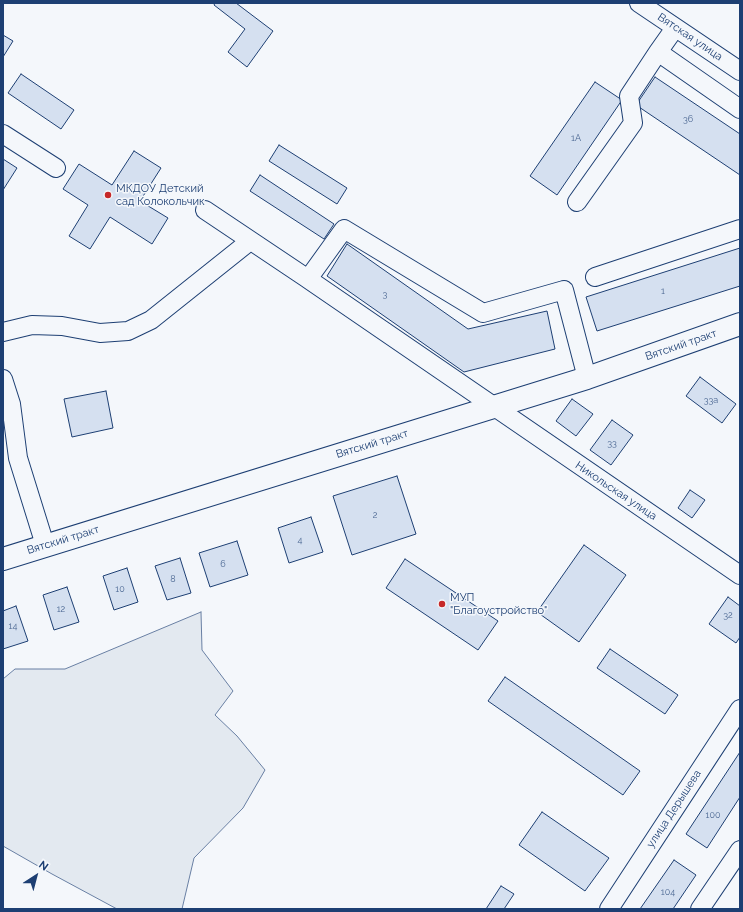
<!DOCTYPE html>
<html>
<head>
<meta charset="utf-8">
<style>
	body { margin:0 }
	#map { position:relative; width:743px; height:912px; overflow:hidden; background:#f4f7fb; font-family:Raleway,sans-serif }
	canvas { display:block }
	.frame { position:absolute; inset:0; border:4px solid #1d3f73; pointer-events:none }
	.north { position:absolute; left:16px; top:856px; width:40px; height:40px; -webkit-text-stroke:3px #f4f7fb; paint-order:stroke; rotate:36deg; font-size:11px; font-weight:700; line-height:16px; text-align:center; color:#1d3f73 }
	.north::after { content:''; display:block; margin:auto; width:14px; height:18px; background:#1d3f73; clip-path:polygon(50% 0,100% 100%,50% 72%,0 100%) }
</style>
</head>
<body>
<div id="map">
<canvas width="743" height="912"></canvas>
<div class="frame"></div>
<div class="north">N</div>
</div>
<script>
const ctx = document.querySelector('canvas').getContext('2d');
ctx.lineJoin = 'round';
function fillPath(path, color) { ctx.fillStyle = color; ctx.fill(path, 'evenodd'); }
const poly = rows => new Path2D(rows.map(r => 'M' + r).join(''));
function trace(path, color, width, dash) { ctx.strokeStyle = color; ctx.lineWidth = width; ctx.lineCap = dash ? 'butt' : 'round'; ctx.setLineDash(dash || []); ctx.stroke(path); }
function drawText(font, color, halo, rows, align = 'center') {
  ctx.font = font + ' Raleway,sans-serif'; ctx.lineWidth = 3; ctx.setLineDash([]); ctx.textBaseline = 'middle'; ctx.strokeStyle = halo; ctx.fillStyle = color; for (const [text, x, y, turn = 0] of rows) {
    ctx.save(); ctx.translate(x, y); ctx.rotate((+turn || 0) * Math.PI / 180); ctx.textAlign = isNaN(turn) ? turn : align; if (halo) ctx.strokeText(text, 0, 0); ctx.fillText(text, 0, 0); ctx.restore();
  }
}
const green = poly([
	[201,612,202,650,233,691,215,715,237,736,265,770,243,808,194,858,182,909,117,909,52,874,3,846,3,679,15,669,65,669,201,612]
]);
const building = poly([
	[215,3,236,3,273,31,247,67,228,52,245,29,214,5,215,3],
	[3,35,13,41,3,57,3,35],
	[21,74,74,110,61,129,8,93,21,74],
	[655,77,740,134,740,175,636,105,655,77],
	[595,82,622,100,557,195,530,176,595,82],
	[279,145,347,188,337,204,269,161,279,145],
	[134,151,161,168,140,201,168,218,152,244,110,217,90,249,69,236,88,205,63,189,79,164,112,185,134,151],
	[3,159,17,168,3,190,3,159],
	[260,175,334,224,324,239,250,191,260,175],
	[347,244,468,329,547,311,555,349,464,372,327,276,347,244],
	[740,248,740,286,597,331,586,297,740,248],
	[700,377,736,404,722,423,686,396,700,377],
	[106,391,113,428,72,437,64,399,106,391],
	[572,399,593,414,576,436,556,421,572,399],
	[612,420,633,435,611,465,590,450,612,420],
	[397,476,416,534,352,555,333,496,397,476],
	[690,490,705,500,692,518,678,508,690,490],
	[311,517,323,552,289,563,278,528,311,517],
	[237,541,248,575,210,587,199,553,237,541],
	[584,545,626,575,579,642,537,612,584,545],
	[180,558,191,593,167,600,155,566,180,558],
	[405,559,498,621,478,650,386,588,405,559],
	[127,568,138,602,114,610,103,576,127,568],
	[67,587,79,622,54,630,43,595,67,587],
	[728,597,740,606,740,637,736,643,709,624,728,597],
	[16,606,28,641,3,649,3,611,16,606],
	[610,649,678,695,665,714,597,668,610,649],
	[505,677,640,771,623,795,488,701,505,677],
	[740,752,740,797,707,848,686,834,740,752],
	[542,812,609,858,585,891,519,845,542,812],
	[674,860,696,875,673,909,640,909,674,860],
	[501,886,514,894,504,909,486,909,501,886]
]);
const minor = poly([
	[639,3,740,71],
	[675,28,658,52,740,109],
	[3,134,56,168],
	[577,202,633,123,629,96,658,52],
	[205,210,308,279],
	[595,277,740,229],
	[3,332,32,325,62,326,100,333,128,331,151,320,250,241],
	[587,378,564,290,483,313,344,229,308,279,740,575],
	[3,379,11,404,18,458,45,545],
	[609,909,740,709],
	[700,909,740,850]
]);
const major = poly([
	[3,559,587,378,740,324]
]);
const markers = [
	[108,195,4,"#c62828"],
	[442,604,4,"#c62828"]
];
const numberNames = [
	["36",688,119],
	["1А",576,138],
	["1",663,291],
	["3",385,294],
	["33а",711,400],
	["33",612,443],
	["2",375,515],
	["4",300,540],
	["6",223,564],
	["8",173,579],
	["10",120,589],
	["12",61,609],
	["32",728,615],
	["14",13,626],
	["100",713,815],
	["104",668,892]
];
const streetNames = [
	["Вятская улица",690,37,34],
	["Вятский тракт",681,345,-19],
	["Вятский тракт",372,444,-17],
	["Никольская улица",616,491,34],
	["Вятский тракт",63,540,-17],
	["улица Дерышева",674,809,-57]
];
const poiNames = [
	["МКДОУ Детский",116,189],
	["сад Колокольчик",116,202],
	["МУП",450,598],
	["\"Благоустройство\"",450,611]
];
fillPath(green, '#e3e9f0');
trace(green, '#687fa3', 1);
fillPath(building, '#d5e0f0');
trace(building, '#1d3f73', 1);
trace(minor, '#1d3f73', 20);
trace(major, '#1d3f73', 24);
trace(minor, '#f4f7fb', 18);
trace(major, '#f4f7fb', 22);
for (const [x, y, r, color] of markers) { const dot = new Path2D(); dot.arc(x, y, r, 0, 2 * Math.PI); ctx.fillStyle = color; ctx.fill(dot); trace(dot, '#f4f7fb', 1.5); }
drawText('9px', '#4b6792', null, numberNames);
drawText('11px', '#1d3f73', '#f4f7fb', streetNames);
drawText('11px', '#1d3f73', '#f4f7fb', poiNames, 'left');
</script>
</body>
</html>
